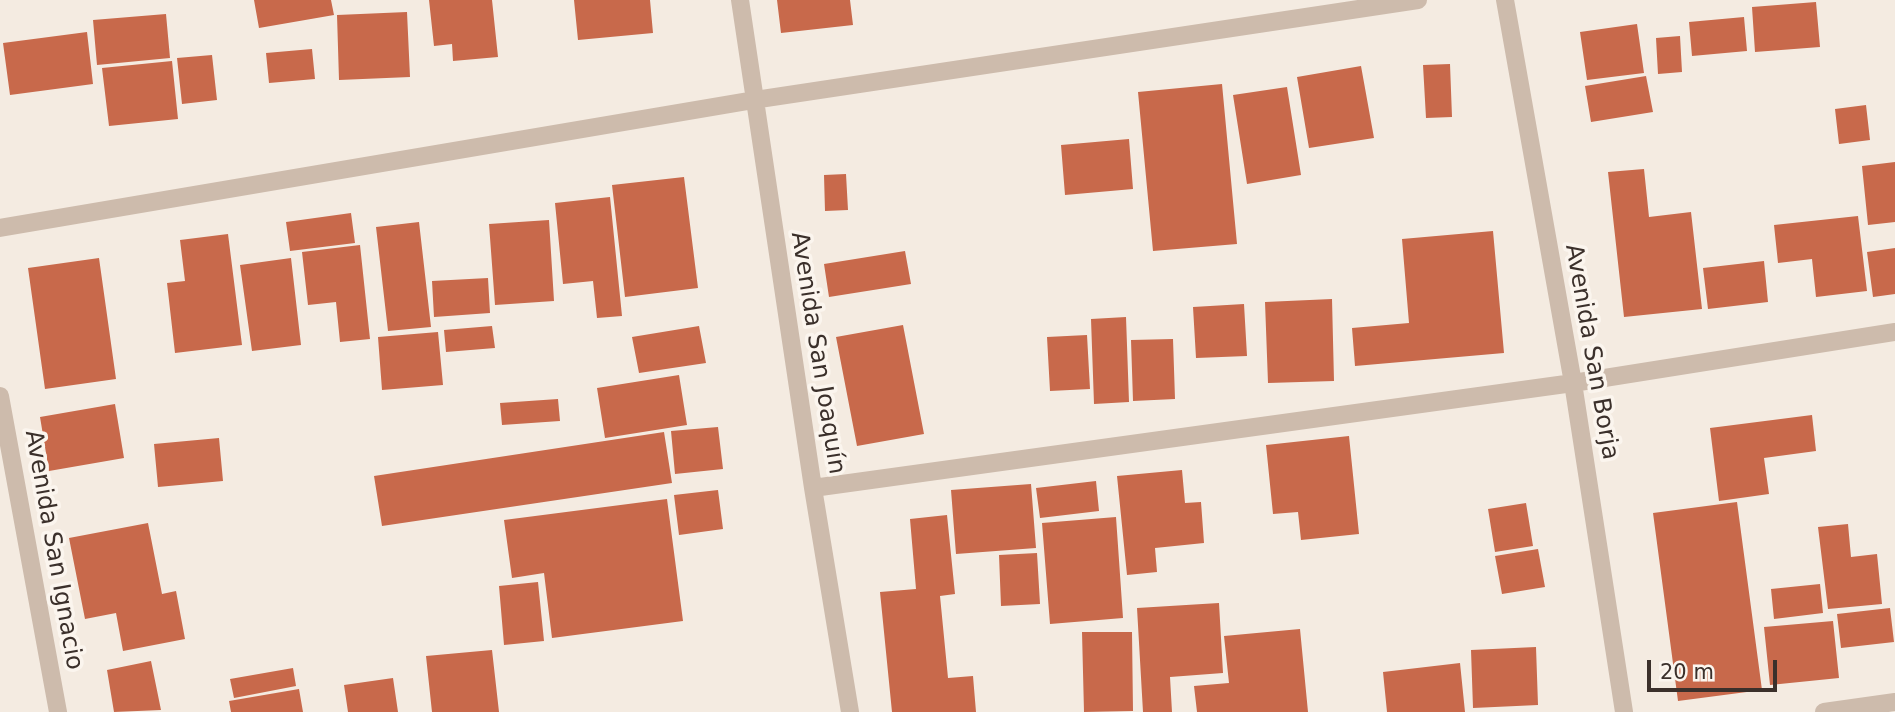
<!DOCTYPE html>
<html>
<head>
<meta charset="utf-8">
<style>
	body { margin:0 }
	#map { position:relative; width:1895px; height:712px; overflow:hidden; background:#f4ebe1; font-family:"DejaVu Sans",sans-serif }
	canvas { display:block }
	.scale { position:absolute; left:1647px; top:660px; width:130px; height:32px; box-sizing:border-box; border:4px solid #3b302b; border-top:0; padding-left:9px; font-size:21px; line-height:24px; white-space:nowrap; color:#3b302b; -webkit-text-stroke:5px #fbf5ee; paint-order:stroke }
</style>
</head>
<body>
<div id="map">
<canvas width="1895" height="712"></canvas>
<div class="scale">20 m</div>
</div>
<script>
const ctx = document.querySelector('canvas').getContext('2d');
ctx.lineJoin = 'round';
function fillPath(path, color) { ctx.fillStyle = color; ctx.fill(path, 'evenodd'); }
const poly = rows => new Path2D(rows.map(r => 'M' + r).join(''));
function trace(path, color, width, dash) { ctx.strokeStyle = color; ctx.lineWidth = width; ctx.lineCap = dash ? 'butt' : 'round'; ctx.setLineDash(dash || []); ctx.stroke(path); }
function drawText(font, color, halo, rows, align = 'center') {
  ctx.font = font + ' "DejaVu Sans",sans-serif'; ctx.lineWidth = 7; ctx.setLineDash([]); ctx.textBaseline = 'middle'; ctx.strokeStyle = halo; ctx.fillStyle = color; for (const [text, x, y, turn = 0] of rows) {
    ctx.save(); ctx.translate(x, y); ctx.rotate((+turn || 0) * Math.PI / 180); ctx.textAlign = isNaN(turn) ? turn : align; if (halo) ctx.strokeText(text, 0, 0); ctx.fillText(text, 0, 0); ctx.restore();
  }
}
const building = poly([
	[254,0,331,0,334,15,259,28],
	[429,0,492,0,498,57,453,61,452,44,434,46],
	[574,0,650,0,653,33,578,40],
	[777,0,850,0,853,25,781,33],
	[1816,2,1820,47,1755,52,1752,7],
	[407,12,410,77,339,80,337,15],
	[166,14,170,58,97,65,93,20],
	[1744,17,1747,51,1692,56,1689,22],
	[1637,24,1644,73,1587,80,1580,32],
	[87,32,93,84,10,95,3,43],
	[1680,36,1682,72,1658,74,1656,38],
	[312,49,315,79,269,83,266,53],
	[212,55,217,100,182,104,177,58],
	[172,61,178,119,109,126,102,68],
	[1450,64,1452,117,1426,118,1423,65],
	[1361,66,1374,138,1309,148,1297,77],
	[1646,76,1653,112,1591,122,1585,86],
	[1222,84,1237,244,1153,251,1138,92],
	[1287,87,1301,175,1247,184,1233,95],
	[1866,105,1870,140,1839,144,1835,109],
	[1129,139,1133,189,1065,195,1061,145],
	[1895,162,1895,222,1868,225,1862,166],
	[1644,169,1649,217,1691,212,1702,309,1624,317,1608,172],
	[846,174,848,210,825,211,824,175],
	[684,177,698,288,625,297,612,185],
	[610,197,622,316,597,318,593,281,563,284,555,203],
	[351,213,355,243,290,251,286,222],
	[1858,216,1867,291,1816,297,1812,259,1778,263,1774,225],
	[549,220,554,301,495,305,489,224],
	[419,222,431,327,388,331,376,227],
	[1493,231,1504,353,1355,366,1352,328,1409,323,1402,239],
	[228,234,242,345,175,353,167,283,185,281,180,240],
	[360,245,370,339,340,342,336,302,308,305,302,252],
	[1895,248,1895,294,1873,297,1867,252],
	[905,251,911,284,829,297,824,264],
	[99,258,116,379,45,389,28,268],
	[291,258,301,345,252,351,240,265],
	[1764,261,1768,302,1708,309,1703,268],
	[488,278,490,313,434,317,432,281],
	[1332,299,1334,381,1268,383,1265,302],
	[1244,304,1247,356,1196,358,1193,307],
	[1126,317,1129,402,1094,404,1091,319],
	[903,325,924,434,857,446,836,337],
	[492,326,495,348,446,352,444,330],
	[699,326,706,363,639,373,632,337],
	[438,332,443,385,382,390,378,337],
	[1087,335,1090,389,1050,391,1047,337],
	[1173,339,1175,399,1133,401,1131,340],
	[679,375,687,425,605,438,597,388],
	[558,399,560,421,502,425,500,403],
	[115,404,124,458,49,471,40,417],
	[1812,415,1816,451,1764,458,1769,494,1719,501,1710,428],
	[718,427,723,469,675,474,671,431],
	[664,432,672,483,382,526,374,476],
	[1349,436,1359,534,1301,540,1298,512,1273,514,1266,445],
	[219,438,223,481,158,487,154,444],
	[1182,470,1185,503,1201,502,1204,543,1155,548,1157,572,1127,575,1117,476],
	[1096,481,1099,511,1040,518,1036,488],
	[1031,484,1036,548,956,554,951,490],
	[718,490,723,529,679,535,674,495],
	[667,499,683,621,552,638,544,573,512,578,504,520],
	[1737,502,1762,690,1678,701,1653,513],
	[1526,503,1533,546,1495,552,1488,509],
	[947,515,955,594,940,596,948,678,973,676,976,712,892,712,880,592,916,589,910,519],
	[1116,517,1123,618,1050,624,1042,523],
	[148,523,162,594,176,591,185,639,123,651,116,613,85,619,69,538],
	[1848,524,1851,557,1877,554,1882,604,1828,609,1818,527],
	[1538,549,1545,587,1502,594,1495,556],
	[1037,553,1040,604,1001,606,999,555],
	[538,582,544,641,504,645,499,586],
	[1820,584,1823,613,1774,619,1771,589],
	[1219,603,1223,673,1170,677,1172,712,1143,712,1137,608],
	[1890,608,1894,642,1841,648,1837,614],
	[1833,621,1839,678,1770,685,1764,627],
	[1300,629,1308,712,1197,712,1194,686,1229,683,1224,636],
	[1082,632,1132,632,1133,711,1084,712],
	[1536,647,1538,705,1473,708,1471,650],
	[492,650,499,712,432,712,426,656],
	[151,661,161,710,114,712,107,670],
	[1460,663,1465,712,1387,712,1383,672],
	[293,668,296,686,234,698,230,679],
	[393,678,398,712,348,712,344,685],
	[299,689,303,712,231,712,229,701]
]);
const minor = poly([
	[740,0,813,488,850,712],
	[1505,0,1573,383,1624,712],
	[0,228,754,100,1418,0],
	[0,396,58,712],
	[813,488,1573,383,1895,332],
	[1824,712,1895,702]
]);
const streetNames = [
	["Avenida San Borja",1591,352,80],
	["Avenida San Joaquín",817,353,81],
	["Avenida San Ignacio",53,550,80]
];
fillPath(building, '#c8694b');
trace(minor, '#cdbbac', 18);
drawText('24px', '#3b302b', '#fbf5ee', streetNames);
</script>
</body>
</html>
